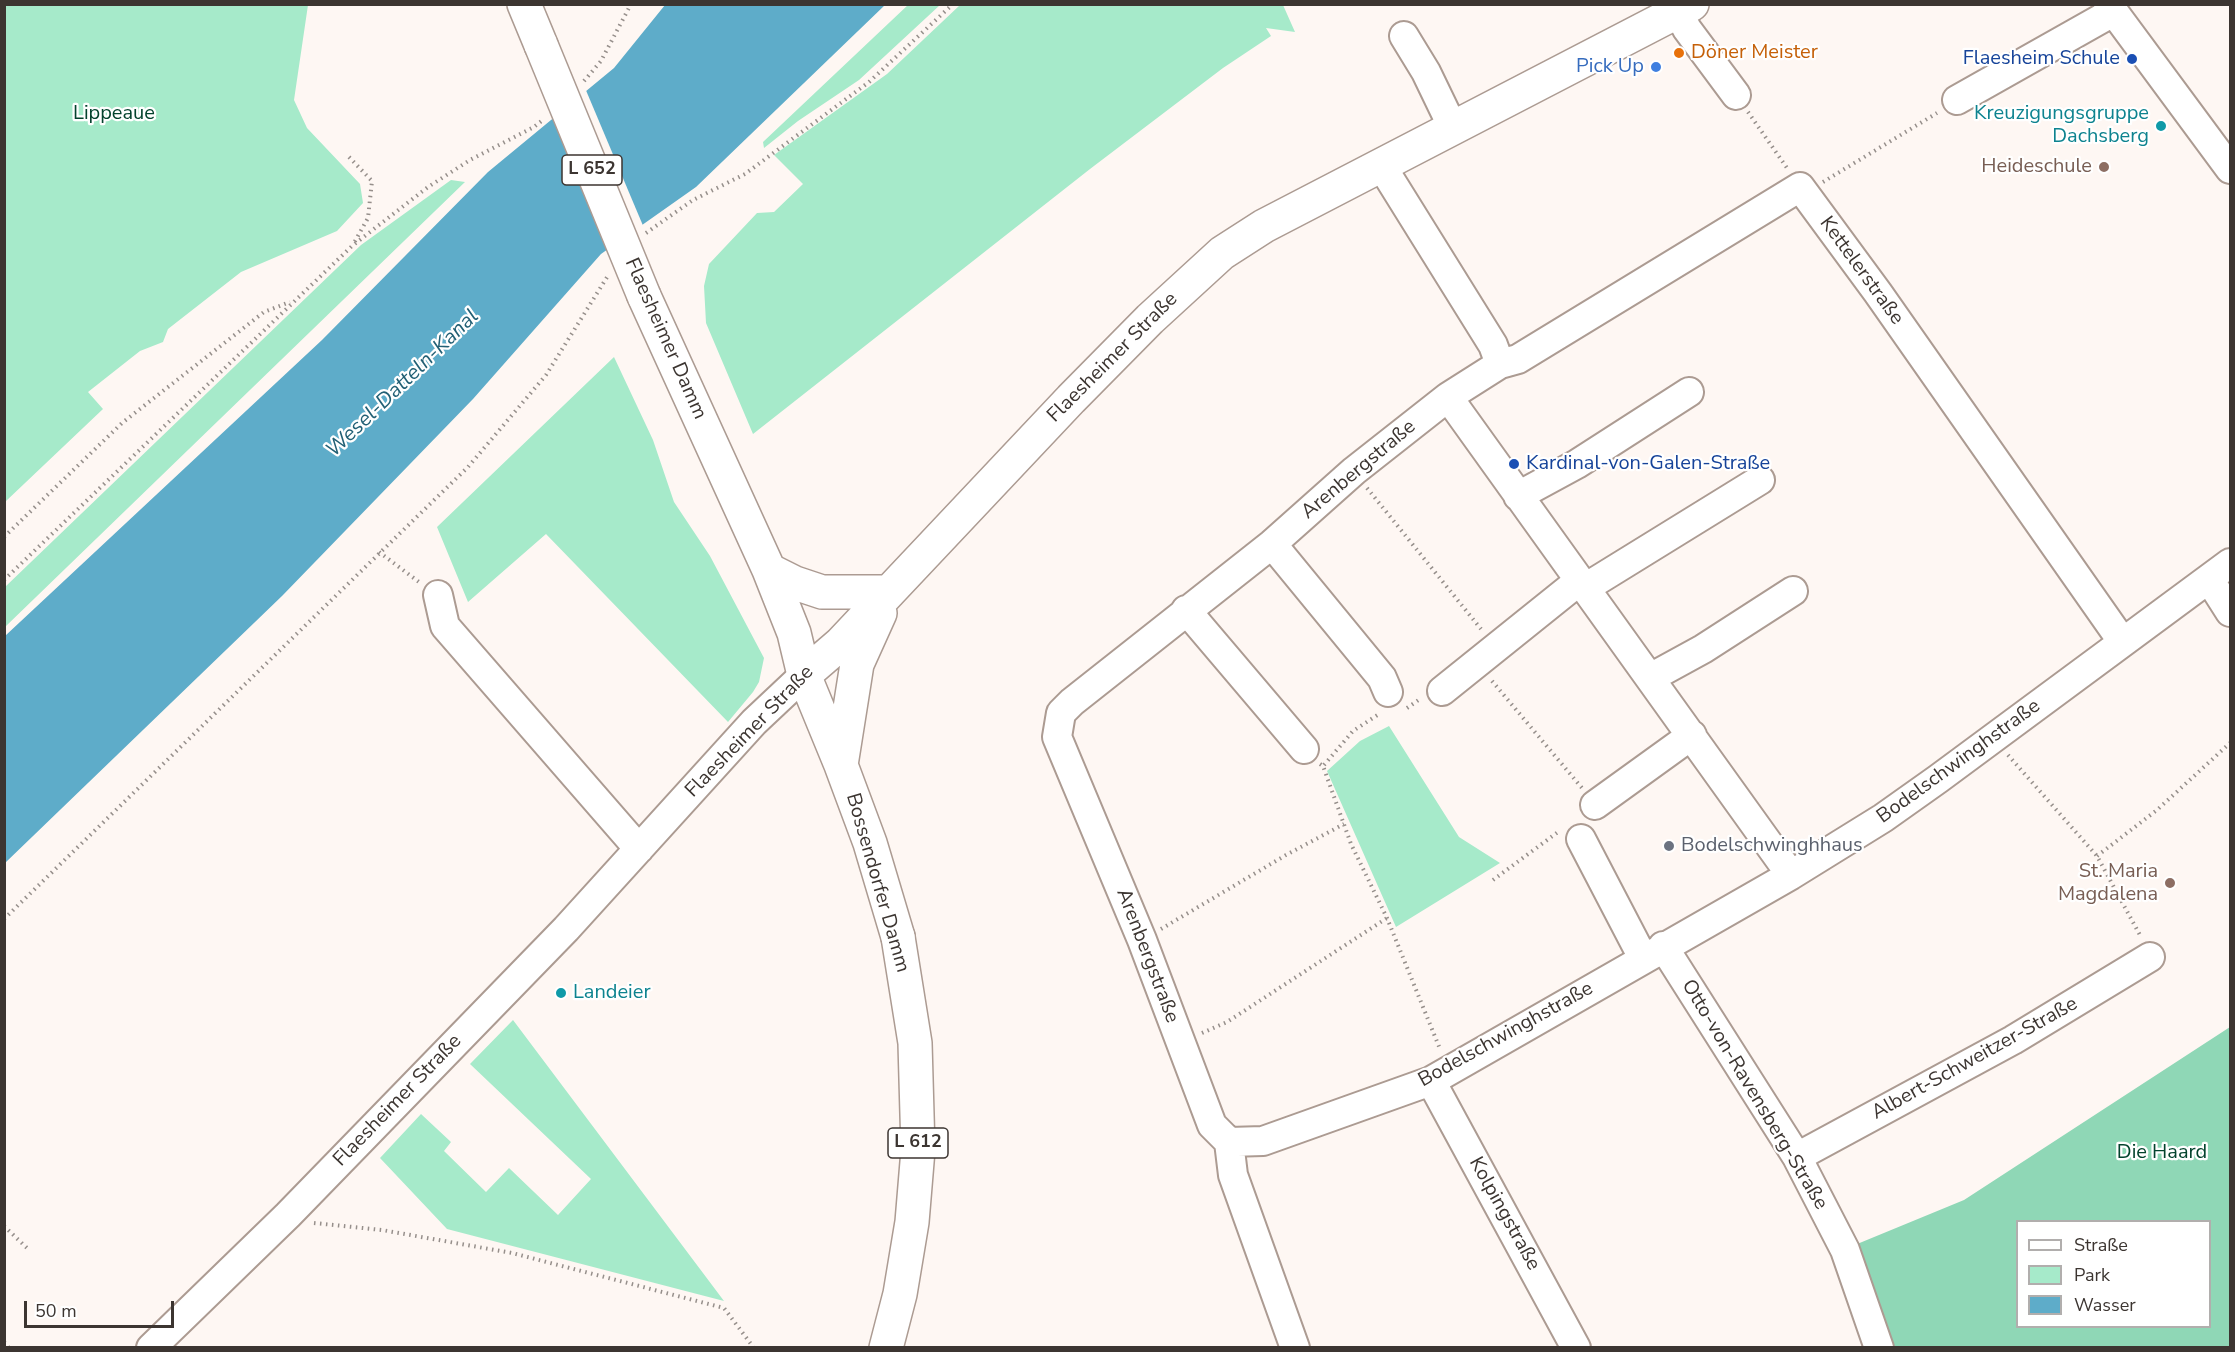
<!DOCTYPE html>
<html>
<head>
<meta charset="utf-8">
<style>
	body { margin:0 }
	#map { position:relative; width:2235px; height:1352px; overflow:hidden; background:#fef7f3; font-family:"Nunito Sans",sans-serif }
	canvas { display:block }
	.frame { position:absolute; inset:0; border:6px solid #3c3531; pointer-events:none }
	.legend { position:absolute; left:2016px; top:1220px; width:195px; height:108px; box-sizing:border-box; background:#fff; border:2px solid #b1aead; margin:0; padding:8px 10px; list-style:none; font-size:18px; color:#3c3531 }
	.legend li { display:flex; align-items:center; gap:12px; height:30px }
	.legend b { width:30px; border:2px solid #b1aead }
	.scale { position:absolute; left:24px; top:1301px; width:150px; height:27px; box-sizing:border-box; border:3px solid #3c3531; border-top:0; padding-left:8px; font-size:18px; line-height:21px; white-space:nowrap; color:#3c3531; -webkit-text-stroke:4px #fff; paint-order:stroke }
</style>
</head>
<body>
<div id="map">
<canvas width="2235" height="1352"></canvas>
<div class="frame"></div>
<ul class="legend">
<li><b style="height:8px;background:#fff"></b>Straße</li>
<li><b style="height:16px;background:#a6eaca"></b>Park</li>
<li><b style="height:16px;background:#5eacc9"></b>Wasser</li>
</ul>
<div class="scale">50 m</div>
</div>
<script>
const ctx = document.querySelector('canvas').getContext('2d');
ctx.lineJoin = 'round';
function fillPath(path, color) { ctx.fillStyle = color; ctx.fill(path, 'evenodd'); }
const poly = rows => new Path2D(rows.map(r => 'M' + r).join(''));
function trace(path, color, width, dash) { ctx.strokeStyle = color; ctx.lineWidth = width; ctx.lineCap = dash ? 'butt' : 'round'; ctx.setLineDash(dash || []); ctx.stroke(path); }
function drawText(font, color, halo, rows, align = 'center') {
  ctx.font = font + ' "Nunito Sans",sans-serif'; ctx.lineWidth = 4.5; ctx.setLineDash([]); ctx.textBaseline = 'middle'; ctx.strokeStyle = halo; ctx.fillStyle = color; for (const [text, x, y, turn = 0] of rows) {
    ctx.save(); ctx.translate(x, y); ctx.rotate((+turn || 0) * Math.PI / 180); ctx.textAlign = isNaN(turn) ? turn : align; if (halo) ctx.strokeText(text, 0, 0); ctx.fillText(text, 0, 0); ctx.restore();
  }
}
const green = poly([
	[909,4,940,5,859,80,798,121,764,148,763,142],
	[4,5,308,5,294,100,307,128,360,184,363,203,337,231,241,272,168,329,163,342,140,351,88,392,103,409,5,502],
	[960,5,1283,5,1295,32,1266,28,1271,36,1223,68,1090,169,753,434,706,323,704,286,709,264,757,213,774,212,803,184,774,155,887,74],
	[451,180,465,182,5,627,5,587,361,245],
	[614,357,653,440,674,502,710,556,764,658,759,682,753,692,728,722,546,534,468,602,437,527],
	[1389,726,1459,837,1500,863,1396,927,1327,771,1360,741],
	[513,1020,724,1301,447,1229,380,1158,421,1114,451,1142,444,1151,486,1192,509,1168,558,1215,591,1179,470,1064]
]);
const forest = poly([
	[2230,1027,2230,1347,1885,1347,1845,1249,1964,1200],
	[2018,1222,2210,1222,2210,1326,2018,1326]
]);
const water = poly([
	[665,5,885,5,696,187,601,254,473,399,282,596,5,863,5,636,322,340,488,172,614,68]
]);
const pier = poly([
	[585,88,644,228,611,251,553,115]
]);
const path = poly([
	[584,81,601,61,631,4],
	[1748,112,1787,168],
	[349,157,372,181,368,218,354,243],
	[1823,182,1937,113],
	[646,233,693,200,745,174,869,82,953,4],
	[1367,488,1481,629],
	[4,537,122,423,264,312,290,302],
	[379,552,419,582],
	[4,580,352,246,428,187,470,160,534,127,544,119],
	[1492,681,1582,788],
	[1407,708,1420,699],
	[2008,755,2097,856,2141,937],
	[1320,764,1323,766,1351,844,1387,918,1440,1049],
	[1324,765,1353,731,1379,714],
	[2097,856,2157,810,2230,743],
	[1493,880,1558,832],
	[4,919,468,467,546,375,609,274],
	[1161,929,1286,855,1344,824],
	[1202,1033,1227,1022,1387,918],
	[314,1223,382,1230,512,1253,724,1308,754,1348],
	[4,1226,27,1248],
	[4,1342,9,1348]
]);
const minor = poly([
	[2108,4,2230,169],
	[1678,12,1687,29,1736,95],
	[1404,36,1426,72,1453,128],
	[1957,100,2113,12],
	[1381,165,1493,345,1500,364,1448,397,1791,875],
	[1500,364,1518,359,1800,187,1878,293,2122,641],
	[1518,496,1577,464,1689,392],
	[1272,544,1382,678,1388,692],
	[2209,579,2230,612],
	[1585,588,1760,480],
	[438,595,445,626,639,849],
	[1186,610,1304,749],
	[1650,678,1703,649,1793,591],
	[1442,691,1579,581],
	[1595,805,1692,735],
	[1581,839,1643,958],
	[1663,946,1797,1157,1845,1250,1879,1348],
	[1431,1081,1576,1348],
	[1229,1142,1263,1141,1431,1081,1791,875,1883,818,1938,779,2230,563],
	[1797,1157,2013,1040,2150,957],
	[151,1348,288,1215,566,929,754,722,804,675],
	[1295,1348,1233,1175,1229,1142,1212,1125,1142,940,1057,737,1061,713,1072,702,1272,544,1354,471,1448,397]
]);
const major = poly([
	[524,4,541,45],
	[644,296,769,570,794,633,804,675,841,765,870,843,898,937],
	[769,570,795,583,822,592,889,592],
	[804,675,840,644,1071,399,1150,319,1222,253,1264,226,1692,4],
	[841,765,857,664,880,613]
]);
const highway = poly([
	[886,1348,900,1294,912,1222,918,1150,915,1043,898,937]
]);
const majorBridge = poly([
	[541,45,644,296]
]);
const markers = [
	[1679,53,6,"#e8710a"],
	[2132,59,6,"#1a4fb4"],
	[1656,67,6,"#3f7fe0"],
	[2161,126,6,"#0f9aa8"],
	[2104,167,6,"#8d6e63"],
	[1514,464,6,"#1a4fb4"],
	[1669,846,6,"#6b7280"],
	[2170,883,6,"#8d6e63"],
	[561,993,6,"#0f9aa8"]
];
const shields = [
	[592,170,60],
	[918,1143,60]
];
const shieldNames = [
	["L 652",592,170],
	["L 612",918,1143]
];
const foodNames = [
	["Döner Meister",1691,53]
];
const transitNames = [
	["Flaesheim Schule",2120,59],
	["Kardinal-von-Galen-Straße",1526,464,"left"]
];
const shopNames = [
	["Pick Up",1644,67]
];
const parkNames = [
	["Lippeaue",114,114],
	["Die Haard",2162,1153]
];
const cultureNames = [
	["Kreuzigungsgruppe",2149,114],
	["Dachsberg",2149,137],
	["Landeier",573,993,"left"]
];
const educationNames = [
	["Heideschule",2092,167],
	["St. Maria",2158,872],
	["Magdalena",2158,895]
];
const streetNames = [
	["Kettelerstraße",1861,271,54],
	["Flaesheimer Damm",665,339,66],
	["Flaesheimer Straße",1113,358,-45],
	["Arenbergstraße",1359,470,-40],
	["Flaesheimer Straße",750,732,-46],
	["Bodelschwinghstraße",1959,762,-36],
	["Bossendorfer Damm",877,883,74],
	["Arenbergstraße",1147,956,69],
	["Bodelschwinghstraße",1506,1035,-29],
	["Albert-Schweitzer-Straße",1975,1059,-29],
	["Otto-von-Ravensberg-Straße",1754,1095,59],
	["Flaesheimer Straße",398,1101,-46],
	["Kolpingstraße",1504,1214,61]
];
const worshipNames = [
	["Bodelschwinghhaus",1681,846]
];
const waterNames = [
	["Wesel-Datteln-Kanal",403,384,-44]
];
fillPath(green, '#a6eaca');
fillPath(forest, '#8fd7b6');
fillPath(water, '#5eacc9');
fillPath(pier, '#fef7f3');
trace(minor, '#ac9b92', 32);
trace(major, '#ac9b92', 36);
trace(highway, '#ac9b92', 36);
trace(path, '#968f8b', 4, [1.5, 4.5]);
trace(minor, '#fff', 28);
trace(major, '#fff', 33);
trace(highway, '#fff', 33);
trace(majorBridge, '#ac9b92', 36, []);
trace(majorBridge, '#fff', 33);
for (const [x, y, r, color] of markers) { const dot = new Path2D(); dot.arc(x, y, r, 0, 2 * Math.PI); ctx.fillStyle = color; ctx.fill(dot); trace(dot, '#fff', 2); }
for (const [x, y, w] of shields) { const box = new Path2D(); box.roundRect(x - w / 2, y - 15, w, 30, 4.5); ctx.fillStyle = '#fff'; ctx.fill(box); trace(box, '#3c3531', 1.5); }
drawText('bold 18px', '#3c3531', null, shieldNames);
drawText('20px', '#c56008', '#fff', foodNames, 'left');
drawText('20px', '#164399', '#fff', transitNames, 'right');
drawText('20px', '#366cbe', '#fff', shopNames, 'right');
drawText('20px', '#03432d', '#fff', parkNames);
drawText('20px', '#0d838f', '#fff', cultureNames, 'right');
drawText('20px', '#785e54', '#fff', educationNames, 'right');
drawText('20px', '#3c3531', '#fff', streetNames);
drawText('20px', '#5b616d', '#fff', worshipNames, 'left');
drawText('italic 21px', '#226075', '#fff', waterNames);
</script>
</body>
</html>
